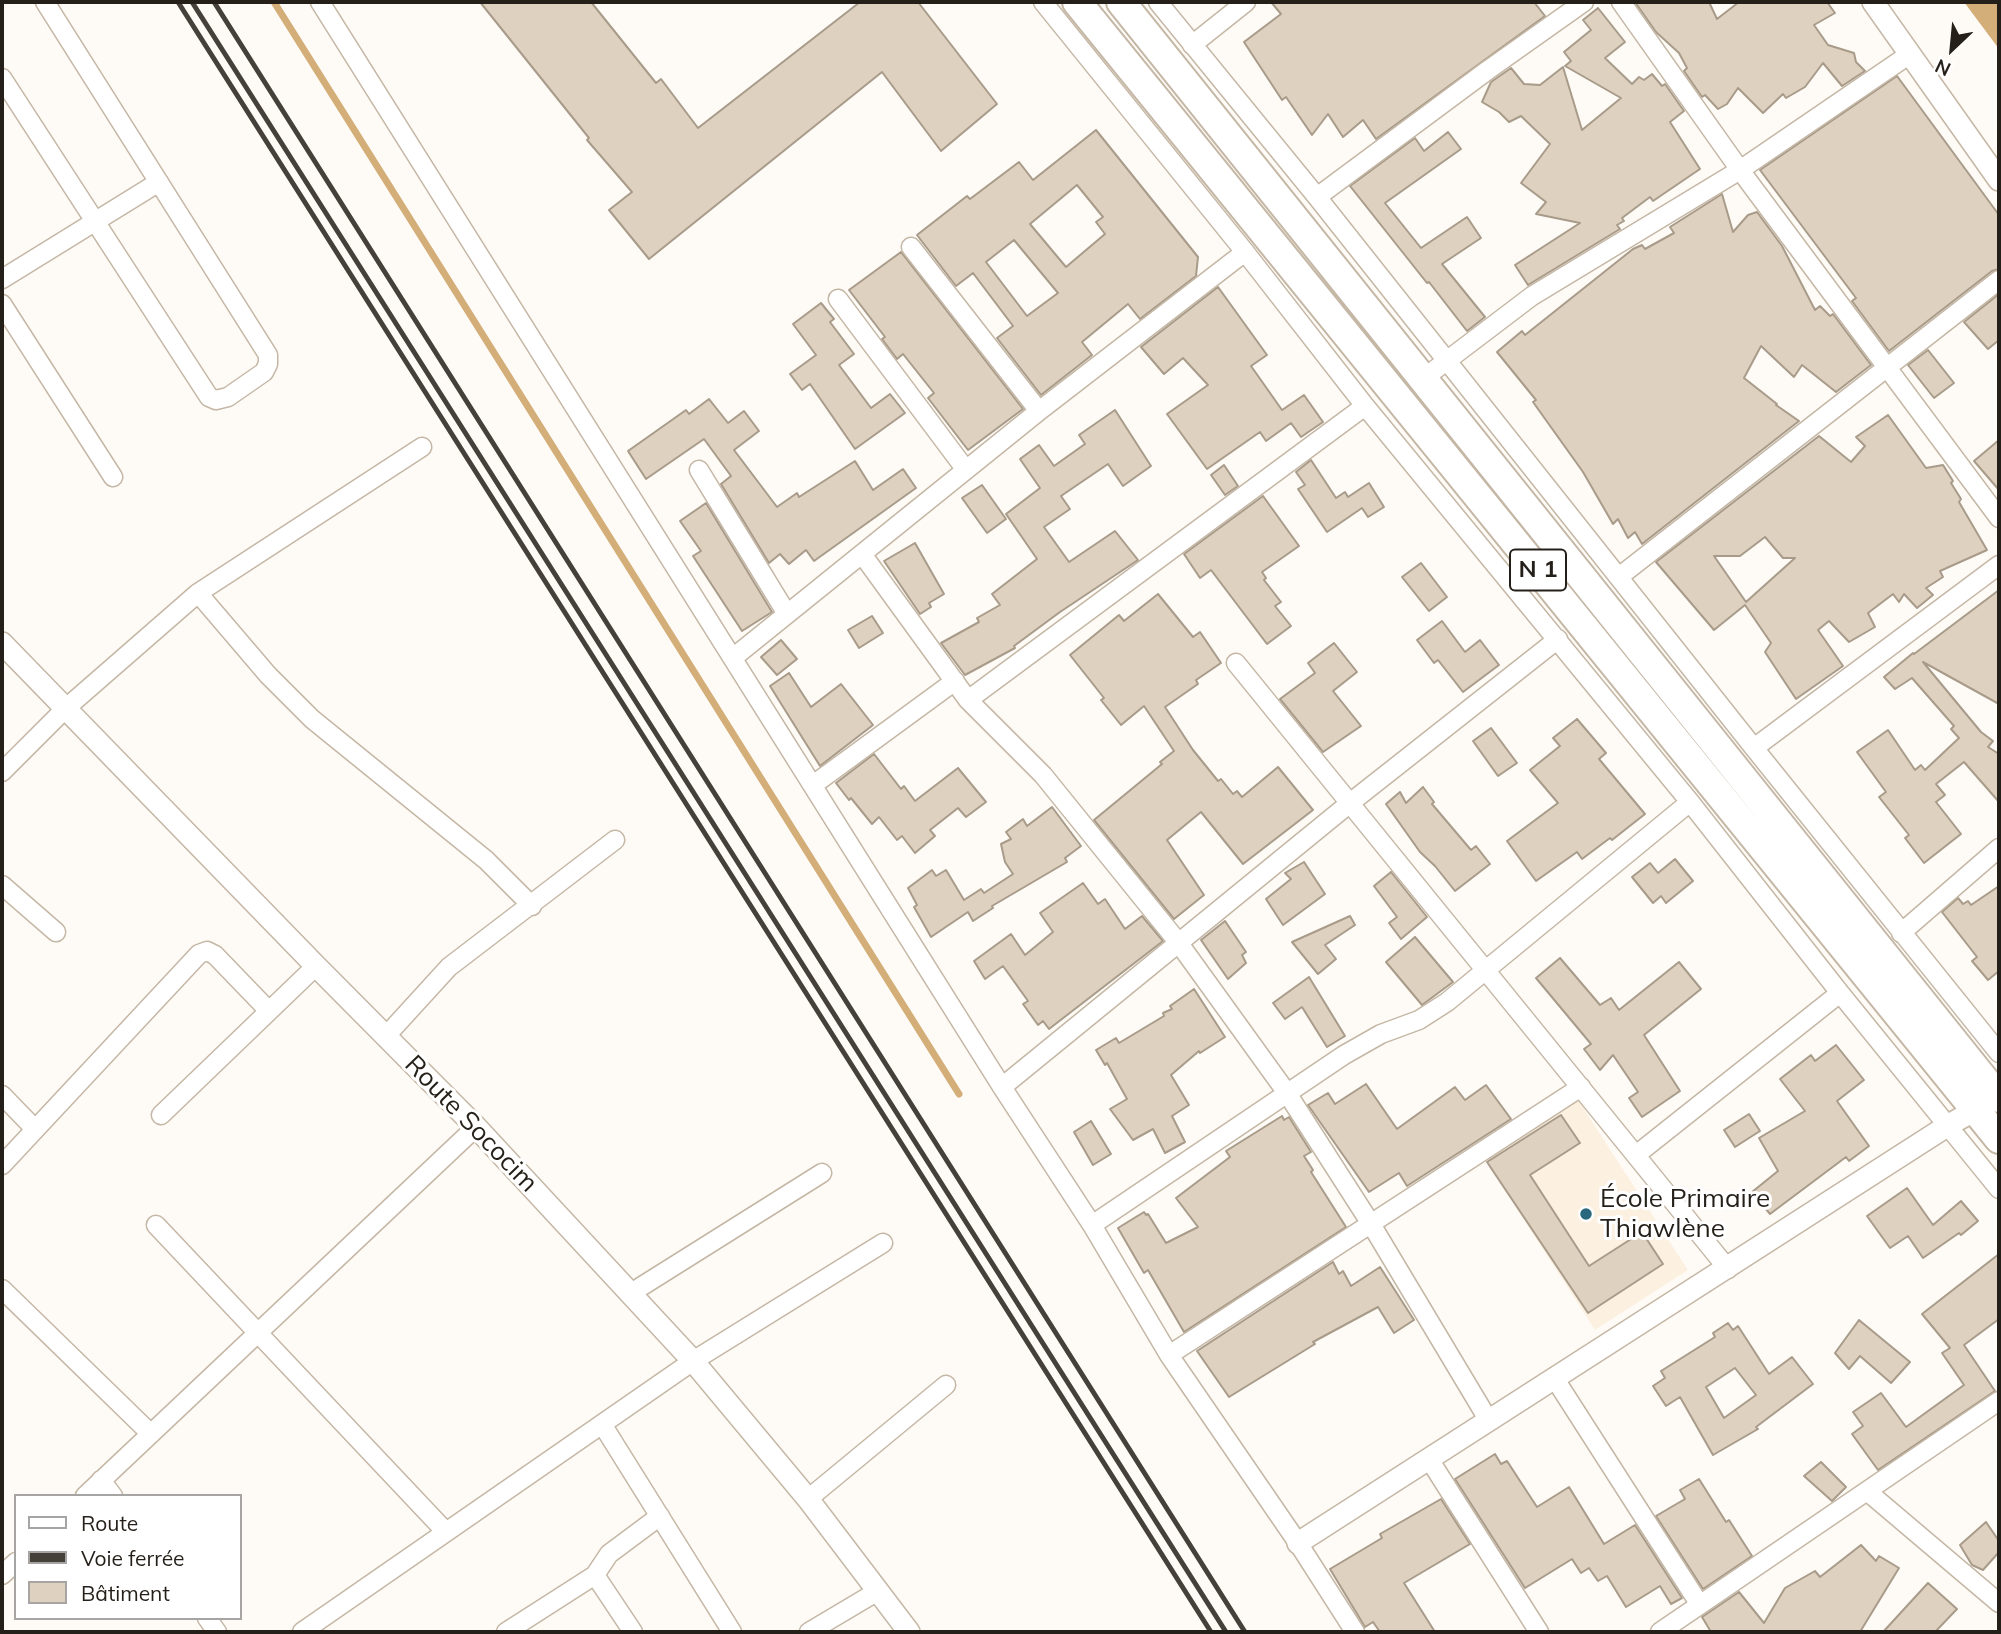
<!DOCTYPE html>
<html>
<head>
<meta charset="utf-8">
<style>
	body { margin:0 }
	#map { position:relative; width:2001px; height:1634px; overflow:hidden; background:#fefbf7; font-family:Mulish,sans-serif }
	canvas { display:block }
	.frame { position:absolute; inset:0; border:4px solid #241f18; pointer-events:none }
	.legend { position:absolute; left:14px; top:1494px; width:228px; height:126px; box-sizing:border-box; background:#fff; border:2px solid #a7a5a3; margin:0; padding:9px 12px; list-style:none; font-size:21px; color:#241f18 }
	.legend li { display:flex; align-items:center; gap:14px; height:35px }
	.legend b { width:35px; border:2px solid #a7a5a3 }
	.north { position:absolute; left:1917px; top:14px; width:70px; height:70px; -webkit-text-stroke:5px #fff; paint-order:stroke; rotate:206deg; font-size:19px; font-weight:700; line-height:28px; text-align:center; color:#241f18 }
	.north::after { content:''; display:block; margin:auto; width:24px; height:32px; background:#241f18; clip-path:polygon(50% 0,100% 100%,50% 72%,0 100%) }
</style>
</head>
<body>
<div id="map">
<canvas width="2001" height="1634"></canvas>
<div class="frame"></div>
<ul class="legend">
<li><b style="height:9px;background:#fff"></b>Route</li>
<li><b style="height:9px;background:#45403a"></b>Voie ferrée</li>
<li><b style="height:19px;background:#dfd1bf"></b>Bâtiment</li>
</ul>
<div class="north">N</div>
</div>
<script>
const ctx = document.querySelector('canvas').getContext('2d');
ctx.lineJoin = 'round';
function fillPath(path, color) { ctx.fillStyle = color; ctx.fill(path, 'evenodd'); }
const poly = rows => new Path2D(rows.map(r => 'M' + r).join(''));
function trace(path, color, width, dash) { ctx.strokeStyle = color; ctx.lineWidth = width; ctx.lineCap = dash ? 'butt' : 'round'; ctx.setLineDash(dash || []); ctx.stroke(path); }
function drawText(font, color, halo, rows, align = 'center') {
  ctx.font = font + ' Mulish,sans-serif'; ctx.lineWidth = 6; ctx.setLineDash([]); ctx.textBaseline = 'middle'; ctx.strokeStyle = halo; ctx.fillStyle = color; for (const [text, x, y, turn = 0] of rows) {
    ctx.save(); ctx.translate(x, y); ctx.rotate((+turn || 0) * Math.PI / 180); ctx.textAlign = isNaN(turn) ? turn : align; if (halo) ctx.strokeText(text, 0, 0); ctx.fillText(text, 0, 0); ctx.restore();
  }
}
const built = poly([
	[1577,1098,1688,1270,1595,1330,1484,1158]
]);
const water = poly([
	[1964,2,1999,2,1999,49]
]);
const stream = poly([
	[274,2,959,1094]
]);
const building = poly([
	[480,2,591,2,656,83,661,79,698,128,860,2,918,2,997,104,941,151,882,72,649,259,609,210,632,192,587,140,589,138,480,2],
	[1271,2,1534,2,1545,16,1376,139,1363,120,1343,137,1328,114,1312,135,1286,97,1282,100,1244,42,1281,14,1271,2],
	[1635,2,1709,2,1717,19,1739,2,1827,2,1835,13,1814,25,1828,45,1854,53,1856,62,1865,71,1842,86,1823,63,1805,87,1786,98,1783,94,1763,113,1738,88,1727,104,1718,109,1705,95,1702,97,1684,71,1687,68,1679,53,1656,32,1635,2],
	[1598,8,1625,42,1605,58,1632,84,1639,77,1644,80,1652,74,1662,86,1665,84,1684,111,1670,122,1700,169,1653,201,1650,197,1622,218,1624,221,1617,225,1620,229,1528,285,1515,265,1580,223,1536,214,1546,202,1521,183,1550,144,1521,116,1509,122,1499,112,1482,102,1491,82,1511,68,1524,84,1540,85,1563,67,1582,130,1621,98,1565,66,1571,61,1564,52,1591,30,1583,20,1598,8],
	[1897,76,1999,215,1999,269,1992,271,1889,351,1852,301,1856,298,1760,170,1897,76],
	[1096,130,1198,257,1196,276,1140,319,1128,304,1082,342,1092,355,1041,395,997,338,1013,326,973,273,956,286,917,235,967,196,970,199,1019,162,1033,180,1096,130],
	[1077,185,1103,217,1096,222,1105,234,1066,267,1030,224,1077,185],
	[1014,240,1058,293,1027,316,986,262,1014,240],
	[1448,132,1461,149,1385,203,1421,248,1467,217,1481,238,1442,264,1485,317,1467,331,1429,282,1427,283,1350,186,1415,138,1424,151,1448,132],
	[1722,194,1733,232,1748,215,1757,212,1782,246,1815,310,1820,306,1830,316,1833,314,1871,365,1836,392,1802,365,1794,377,1761,346,1744,378,1777,404,1776,405,1799,421,1642,544,1635,532,1628,538,1618,519,1613,524,1583,472,1533,402,1536,400,1497,352,1522,331,1525,335,1633,249,1642,245,1645,249,1674,233,1670,227,1722,194],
	[901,252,1023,409,968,450,928,398,934,393,903,354,897,359,882,339,885,337,849,290,901,252],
	[1218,287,1267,355,1251,366,1282,410,1304,395,1323,422,1301,437,1291,423,1266,441,1260,432,1207,469,1167,414,1208,385,1183,358,1164,374,1141,347,1218,287],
	[1999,294,1999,340,1988,349,1964,322,1999,294],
	[821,303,834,319,830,322,854,354,839,365,871,408,890,394,905,413,855,449,810,384,802,390,790,374,816,355,793,324,821,303],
	[1928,350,1954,383,1934,398,1908,365,1928,350],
	[709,399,728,423,744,411,759,431,734,450,777,507,797,493,799,497,855,461,873,490,903,469,916,488,814,561,806,550,789,564,780,554,769,563,721,484,731,476,704,439,646,479,628,451,686,410,689,414,709,399],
	[1115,410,1151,466,1123,486,1108,464,1061,496,1070,509,1044,527,1069,562,1115,531,1138,560,1060,612,1014,646,1015,648,965,675,941,643,979,622,977,618,1000,605,992,594,1037,559,1006,514,1040,488,1020,459,1039,445,1054,466,1085,444,1079,435,1115,410],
	[1888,415,1926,468,1943,465,1953,481,1951,483,1961,499,1959,502,1987,550,1940,571,1943,577,1926,588,1933,595,1917,608,1904,594,1899,602,1893,594,1868,613,1875,627,1849,642,1829,621,1818,630,1843,666,1796,699,1765,652,1771,643,1745,605,1714,630,1656,562,1819,436,1851,462,1865,446,1856,437,1888,415],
	[1765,537,1783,558,1795,558,1746,602,1714,556,1740,556,1765,537],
	[1999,440,1999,490,1974,461,1999,440],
	[1311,460,1336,498,1345,492,1348,497,1369,483,1384,507,1368,517,1362,508,1327,532,1298,489,1305,485,1296,472,1311,460],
	[1224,465,1238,486,1225,495,1211,475,1224,465],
	[982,485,1006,519,987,533,962,498,982,485],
	[1263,496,1299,546,1262,572,1266,578,1264,580,1281,602,1275,606,1291,626,1267,644,1211,570,1200,578,1184,554,1263,496],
	[706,503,772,612,742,631,693,556,701,551,680,521,706,503],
	[915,543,944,594,929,603,931,607,920,614,884,561,915,543],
	[1421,563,1447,597,1429,611,1402,577,1421,563],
	[1999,590,1999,704,1923,662,1981,732,1993,741,1988,747,1999,754,1999,802,1964,762,1936,784,1945,795,1936,802,1961,834,1924,863,1905,838,1909,835,1879,797,1886,792,1857,752,1888,730,1915,770,1921,765,1925,770,1959,738,1951,729,1954,726,1912,678,1895,689,1884,677,1913,653,1914,654,1999,590],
	[1158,594,1193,637,1200,632,1221,663,1196,680,1198,684,1165,707,1193,750,1218,781,1221,779,1233,794,1237,791,1242,797,1278,767,1313,810,1243,864,1201,812,1167,840,1204,895,1174,919,1094,820,1162,764,1160,762,1174,751,1144,706,1121,725,1101,700,1104,698,1070,655,1119,615,1124,621,1158,594],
	[872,616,883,633,859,648,848,630,872,616],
	[1442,621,1465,652,1480,640,1499,665,1463,692,1438,660,1434,663,1417,640,1442,621],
	[781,640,797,659,777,675,761,657,781,640],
	[1334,643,1357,672,1333,691,1361,726,1323,752,1280,699,1315,673,1308,663,1334,643],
	[789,673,811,707,841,684,873,725,820,766,770,686,789,673],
	[1577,719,1606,753,1599,759,1645,814,1612,840,1610,838,1582,859,1577,852,1536,881,1507,841,1558,803,1530,770,1560,746,1553,738,1577,719],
	[1491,728,1517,763,1498,776,1473,741,1491,728],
	[874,754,901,789,904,786,915,801,958,768,986,802,966,817,958,808,930,830,935,836,915,853,902,836,897,840,879,817,872,824,851,798,849,800,836,783,874,754],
	[1423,787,1434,802,1432,804,1471,850,1476,846,1490,864,1455,891,1435,866,1420,852,1386,804,1400,792,1406,803,1423,787],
	[1052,807,1081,846,1065,858,1067,862,992,906,993,908,973,921,968,912,931,937,914,907,917,905,908,888,932,870,936,876,946,870,964,900,981,889,984,893,1013,874,1005,862,1001,844,1011,839,1006,832,1023,819,1027,826,1052,807],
	[1675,859,1693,881,1666,903,1661,896,1653,903,1632,877,1650,863,1658,873,1675,859],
	[1304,862,1325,894,1283,925,1266,899,1291,879,1285,873,1304,862],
	[1391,872,1427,917,1401,939,1389,923,1397,917,1374,886,1391,872],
	[1083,883,1098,904,1105,899,1125,929,1142,916,1163,941,1049,1029,1043,1021,1038,1025,1023,1004,1028,1001,1003,966,985,979,974,961,1011,934,1025,955,1053,932,1040,913,1083,883],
	[1999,886,1999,971,1988,980,1972,961,1977,957,1942,912,1958,898,1963,904,1968,901,1971,905,1999,886],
	[1350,916,1355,925,1325,945,1336,959,1318,974,1292,942,1350,916],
	[1225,921,1246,952,1242,955,1246,963,1228,979,1201,940,1225,921],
	[1415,937,1453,982,1422,1005,1386,962,1415,937],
	[1560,958,1600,1005,1611,998,1619,1010,1679,962,1701,989,1644,1035,1680,1091,1642,1117,1629,1098,1638,1092,1613,1055,1600,1070,1584,1049,1591,1044,1536,978,1560,958],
	[1309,977,1345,1036,1327,1047,1302,1007,1285,1019,1273,1003,1309,977],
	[1194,989,1225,1037,1200,1053,1199,1051,1171,1075,1189,1105,1172,1116,1185,1142,1165,1153,1153,1129,1133,1140,1110,1109,1127,1099,1107,1063,1105,1065,1096,1050,1116,1038,1119,1043,1164,1016,1163,1013,1172,1009,1170,1006,1194,989],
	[1836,1045,1864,1080,1837,1101,1869,1146,1849,1161,1846,1157,1770,1214,1752,1192,1778,1171,1759,1138,1805,1111,1780,1079,1811,1055,1815,1061,1836,1045],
	[1366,1084,1397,1129,1455,1087,1465,1100,1486,1085,1511,1119,1407,1186,1399,1173,1369,1192,1308,1105,1328,1093,1335,1104,1366,1084],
	[1749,1114,1760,1131,1735,1147,1724,1130,1749,1114],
	[1561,1115,1580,1143,1530,1175,1589,1266,1642,1232,1663,1264,1588,1313,1487,1162,1561,1115],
	[1282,1116,1284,1120,1289,1117,1311,1152,1304,1156,1313,1170,1311,1172,1346,1227,1184,1332,1148,1270,1144,1273,1118,1228,1144,1212,1146,1215,1148,1214,1166,1243,1198,1227,1176,1198,1230,1157,1226,1151,1282,1116],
	[1091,1121,1111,1154,1093,1165,1074,1132,1091,1121],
	[1907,1188,1933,1225,1961,1201,1978,1221,1961,1235,1959,1233,1923,1258,1908,1236,1890,1248,1867,1216,1907,1188],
	[1999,1254,1999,1319,1964,1345,1995,1391,1878,1470,1852,1434,1863,1426,1853,1412,1881,1393,1906,1427,1964,1385,1942,1353,1950,1348,1922,1314,1999,1254],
	[1333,1262,1339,1274,1343,1271,1351,1286,1380,1267,1414,1320,1394,1333,1378,1307,1313,1342,1315,1344,1229,1397,1197,1351,1333,1262],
	[1859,1320,1910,1362,1891,1383,1860,1356,1849,1369,1835,1353,1859,1320],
	[1728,1323,1733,1330,1738,1326,1769,1374,1792,1357,1813,1384,1756,1427,1758,1429,1713,1455,1680,1397,1666,1406,1653,1386,1665,1378,1661,1371,1715,1337,1713,1333,1728,1323],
	[1735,1368,1756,1395,1724,1418,1706,1387,1735,1368],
	[1495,1454,1501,1464,1507,1461,1537,1507,1569,1487,1604,1544,1635,1525,1682,1598,1671,1604,1660,1586,1626,1607,1607,1576,1598,1581,1589,1568,1581,1573,1572,1559,1525,1588,1455,1479,1495,1454],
	[1821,1462,1846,1487,1832,1501,1804,1476,1821,1462],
	[1699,1479,1726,1522,1729,1520,1752,1556,1703,1589,1656,1516,1685,1499,1680,1490,1699,1479],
	[1441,1499,1470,1544,1404,1583,1435,1632,1380,1632,1373,1622,1365,1627,1330,1569,1382,1538,1380,1534,1441,1499],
	[1986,1522,1999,1541,1999,1552,1983,1570,1972,1565,1960,1545,1986,1522],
	[1861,1545,1876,1561,1879,1556,1899,1568,1860,1632,1711,1632,1702,1617,1739,1592,1764,1623,1785,1588,1815,1571,1820,1577,1861,1545],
	[1928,1583,1957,1609,1935,1632,1883,1632,1928,1583]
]);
const minor = poly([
	[320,2,1002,1087,1092,1225,1169,1355,1298,1543,1355,1632],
	[1043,2,1245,252,1365,406,1690,802,1840,993,1999,1189],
	[1158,2,1317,197,1754,748,1999,1053],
	[1621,2,1740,170,1999,518],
	[1192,45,1246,2],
	[2,78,209,397,216,400,228,397,264,372,268,364,268,355,45,2],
	[1317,197,1488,70,1584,2],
	[911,247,1039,411],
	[2,279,159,182],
	[838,299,966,470],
	[2,304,113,477],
	[1424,378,1532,296,1740,170,1910,54],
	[699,470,787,614],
	[862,554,968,700,1043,775,1178,942,1287,1093,1371,1224,1489,1421],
	[1620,576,1999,280],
	[198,593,268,675,312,719,486,860,532,906],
	[734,657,1039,411,1245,252],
	[1236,663,1728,1269],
	[968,700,1365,406],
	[1754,748,1999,565],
	[2,772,65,709,198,593,422,447],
	[813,785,955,681],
	[2,885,56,932],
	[1901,933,1999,848],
	[386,1036,449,967,615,840],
	[1002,1087,1350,803,1558,639],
	[2,1095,34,1128],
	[161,1115,316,966],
	[1636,1155,1840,993],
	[2,1165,199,954,207,951,215,955,269,1011],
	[156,1225,446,1532],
	[1092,1225,1344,1055,1381,1034,1419,1020,1447,1002,1690,802],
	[2,1289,151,1434],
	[631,1293,822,1173],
	[1169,1355,1581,1087],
	[1555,1379,1700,1605],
	[602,1424,732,1632],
	[1429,1459,1539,1632],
	[101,1480,113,1496],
	[1868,1492,1999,1603],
	[85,1496,476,1127],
	[808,1499,946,1385],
	[2,1575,16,1562],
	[595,1575,633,1632],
	[207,1618,217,1632],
	[302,1632,693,1361,883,1243],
	[506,1632,595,1575,609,1554,660,1516],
	[809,1632,878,1591],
	[1660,1632,1999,1401]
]);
const tertiary = poly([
	[1873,2,1999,180],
	[2,643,316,966,476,1127,693,1361,808,1499,909,1632],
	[1298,1543,1947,1126,1975,1110]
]);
const trunk = poly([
	[1077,2,1999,1139],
	[1121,2,1999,1098]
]);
const rail = poly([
	[178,2,1211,1632],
	[192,2,1226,1632],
	[214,2,1245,1632]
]);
const markers = [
	[1586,1214,7,"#29677d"]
];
const shields = [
	[1538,570,56]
];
const shieldNames = [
	["N 1",1538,570]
];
const streetNames = [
	["Route Sococim",471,1124,46]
];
const poiNames = [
	["École Primaire",1600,1199],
	["Thiawlène",1600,1229]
];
fillPath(built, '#fcf1e1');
fillPath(water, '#d4ae78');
trace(stream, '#d4ae78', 7);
fillPath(building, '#dfd1bf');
trace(building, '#a89b89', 2);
trace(minor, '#c5b7a5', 21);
trace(tertiary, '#c5b7a5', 24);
trace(trunk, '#c5b7a5', 32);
trace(minor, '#fff', 18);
trace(tertiary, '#fff', 21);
trace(trunk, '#fff', 28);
trace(rail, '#45403a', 5);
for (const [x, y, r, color] of markers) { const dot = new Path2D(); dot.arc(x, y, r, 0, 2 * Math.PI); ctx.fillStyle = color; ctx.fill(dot); trace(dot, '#fff', 2.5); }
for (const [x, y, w] of shields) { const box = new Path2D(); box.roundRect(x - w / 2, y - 20.5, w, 41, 5); ctx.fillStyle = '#fff'; ctx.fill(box); trace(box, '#241f18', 2); }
drawText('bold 24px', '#241f18', null, shieldNames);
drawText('26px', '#241f18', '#fff', streetNames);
drawText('26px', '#241f18', '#fff', poiNames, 'left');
</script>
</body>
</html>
